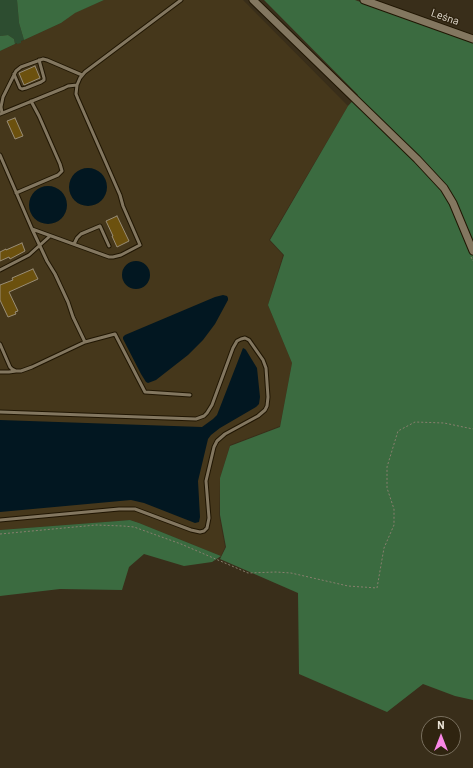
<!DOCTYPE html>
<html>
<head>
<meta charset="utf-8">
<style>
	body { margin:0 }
	#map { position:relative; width:473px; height:768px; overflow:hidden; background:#392e1a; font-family:Barlow,sans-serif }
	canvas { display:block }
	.north { position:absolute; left:421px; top:716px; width:40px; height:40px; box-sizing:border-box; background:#2f2410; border:1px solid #79705f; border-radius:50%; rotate:0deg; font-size:11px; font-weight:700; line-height:16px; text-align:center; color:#e9e2d6 }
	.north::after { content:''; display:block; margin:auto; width:14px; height:18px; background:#fa87e6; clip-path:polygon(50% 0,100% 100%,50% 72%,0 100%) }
</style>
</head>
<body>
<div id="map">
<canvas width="473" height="768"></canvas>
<div class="north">N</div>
</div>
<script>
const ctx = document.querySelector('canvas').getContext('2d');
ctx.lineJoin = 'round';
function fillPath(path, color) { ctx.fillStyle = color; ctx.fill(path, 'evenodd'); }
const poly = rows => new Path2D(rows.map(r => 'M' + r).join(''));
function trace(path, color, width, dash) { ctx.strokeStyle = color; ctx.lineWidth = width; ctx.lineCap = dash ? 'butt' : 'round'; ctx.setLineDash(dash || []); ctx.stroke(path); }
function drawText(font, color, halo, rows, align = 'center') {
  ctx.font = font + ' Barlow,sans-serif'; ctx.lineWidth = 3; ctx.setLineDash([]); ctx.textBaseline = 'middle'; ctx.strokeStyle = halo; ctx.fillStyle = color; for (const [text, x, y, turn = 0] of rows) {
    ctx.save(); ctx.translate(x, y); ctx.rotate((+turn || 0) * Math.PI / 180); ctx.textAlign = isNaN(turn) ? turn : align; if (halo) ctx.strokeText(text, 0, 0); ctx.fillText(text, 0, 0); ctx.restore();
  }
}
const built = poly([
	[104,0,243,0,348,106,269,240,283,255,268,305,292,363,280,426,230,445,220,478,219,515,225,547,221,556,139,523,130,520,118,521,0,530,0,51,61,23,74,13]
]);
const green = poly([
	[0,0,17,0,19,23,24,40,21,41,21,43,17,44,17,43,15,44,14,39,8,35,0,36]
]);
const forest = poly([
	[17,0,104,0,75,13,61,23,24,40,19,23],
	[264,0,355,0,460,37,473,42,473,700,455,696,423,684,387,712,299,674,298,593,220,559,226,547,220,515,220,478,230,446,280,427,292,363,268,305,284,255,270,240,348,106,358,95],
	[8,35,14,39,15,44,0,51,0,36],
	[130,520,139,523,221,556,212,562,184,566,144,554,129,567,122,590,60,589,0,596,0,530,118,521]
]);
const water = poly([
	'69 187a19 19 0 1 1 38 0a19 19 0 1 1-38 0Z',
	'29 205a19 19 0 1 1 38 0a19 19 0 1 1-38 0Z',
	'122 275a14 14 0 1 1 28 0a14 14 0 1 1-28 0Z',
	[223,295,227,296,228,298,228,300,215,324,203,340,188,355,156,380,148,383,146,382,141,374,123,339,123,337,125,335,215,297],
	[243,348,245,349,246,350,257,368,260,397,259,404,256,407,220,428,211,435,208,439,198,481,200,517,199,522,195,523,144,503,131,500,0,512,0,420,202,427,213,419,217,415]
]);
const building = poly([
	[35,66,40,78,24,85,19,73,35,66],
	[15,118,23,136,15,139,7,121,15,118],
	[117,216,129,241,117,247,112,236,113,236,106,221,117,216],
	[22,243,25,251,10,259,9,257,0,261,0,252,6,249,6,250,22,243],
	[33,269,38,279,9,292,18,311,15,312,16,314,8,317,0,300,0,285,13,280,12,278,33,269]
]);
const path = poly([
	[471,257,473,261],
	[0,534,96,525,123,526,134,527,181,544,248,573,276,572,291,573,348,586,377,588,384,548,394,525,394,509,387,488,387,467,398,431,415,422,444,423,473,429]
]);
const service = poly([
	[14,74,20,88,22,89,26,88,41,82,44,80,44,78,39,60],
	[2,113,1,107,3,97,16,71,21,67,43,59,47,60,82,75],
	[0,114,64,88,68,86,77,85],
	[0,155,32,229,109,257,113,257,121,255,140,245,123,206,120,195,78,99,76,94,77,85,80,78,85,72,181,0],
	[16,193,58,175,62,171,60,164,39,116,31,101],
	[74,244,77,238,81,234,100,226,109,246],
	[0,270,29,255,50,236],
	[85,342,115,334,145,392,190,395],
	[0,344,10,367,12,369,16,371,21,371,32,367,85,342,73,317,68,302,55,274,47,261,32,229],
	[0,372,9,372,16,371],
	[0,412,196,419,204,416,207,413,212,405,233,348,237,341,241,339,245,338,249,340,263,360,266,368,268,397,267,406,265,410,258,416,225,434,217,441,214,447,206,481,209,518,207,528,204,531,200,532,191,530,135,509,119,509,0,520]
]);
const tertiary = poly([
	[253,0,417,159,444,188,453,203,473,251],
	[364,0,473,39]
]);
const streetNames = [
	["Leśna",445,17,19]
];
fillPath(built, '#45371b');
fillPath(green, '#2d4d30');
fillPath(forest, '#3b6b40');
fillPath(water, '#021721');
fillPath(building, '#6c510e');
trace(building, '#998d76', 1);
trace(service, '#201603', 5);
trace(tertiary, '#201603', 9);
trace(path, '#887f6e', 1, [2, 2]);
trace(service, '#837760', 3);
trace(tertiary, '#837760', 7);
drawText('11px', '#e9e2d6', '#2f2410', streetNames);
</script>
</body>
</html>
